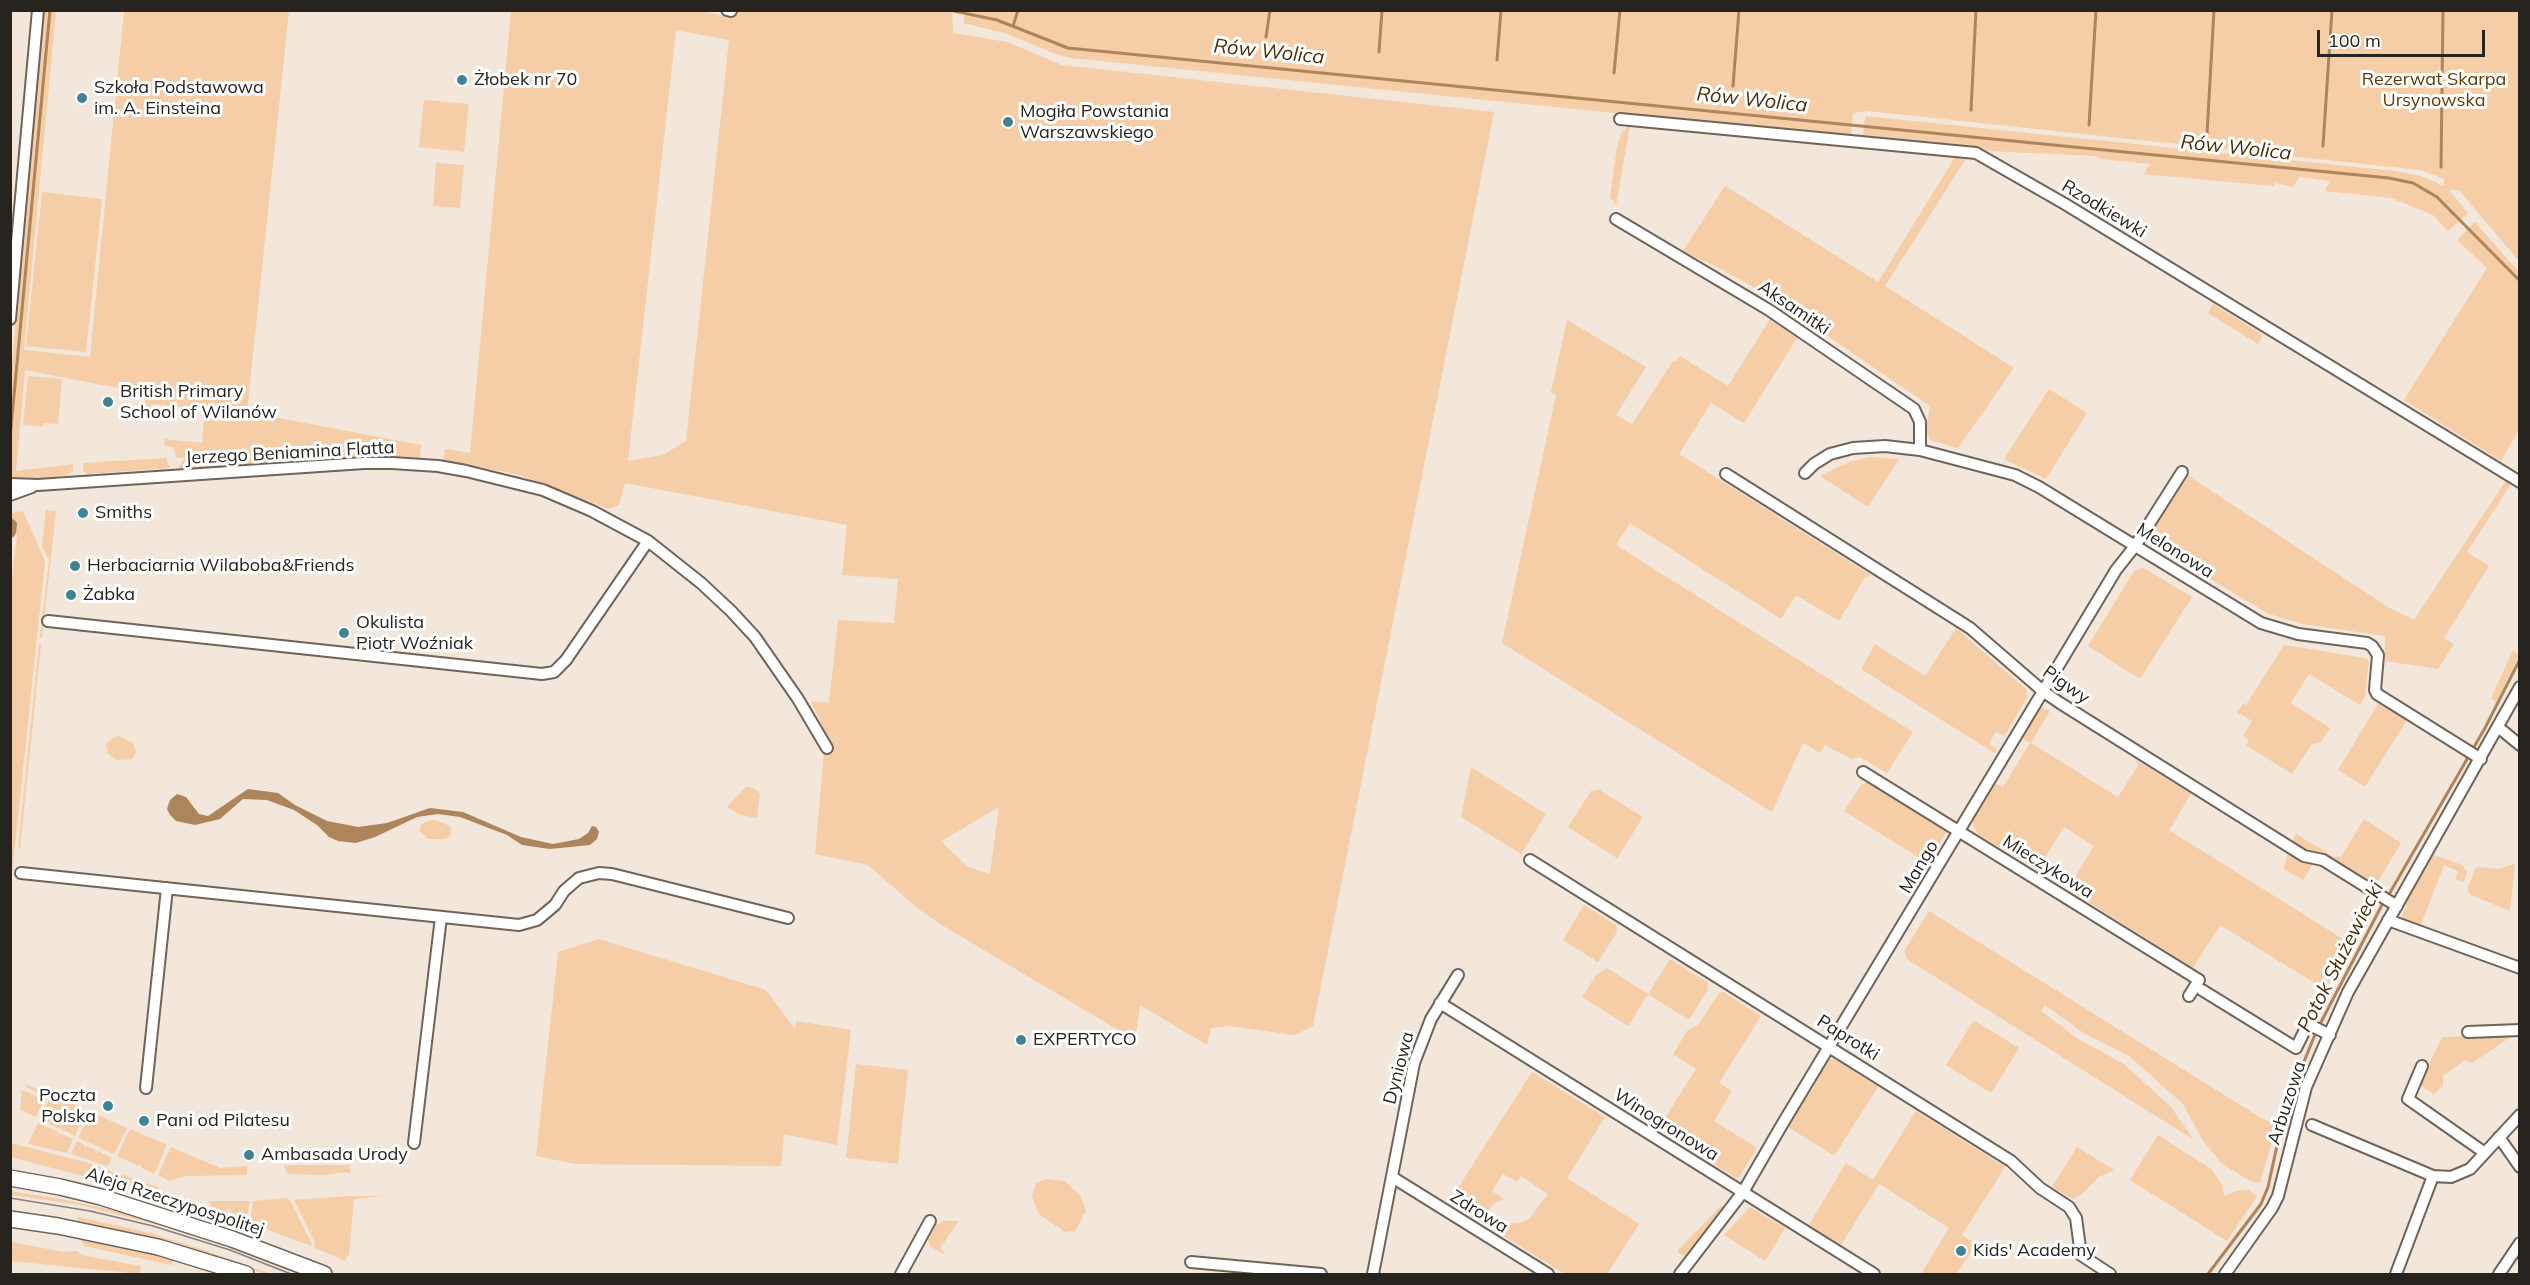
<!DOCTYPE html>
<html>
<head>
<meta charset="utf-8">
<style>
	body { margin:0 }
	#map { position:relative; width:2530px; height:1285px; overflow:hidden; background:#f3e6db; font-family:Mulish,sans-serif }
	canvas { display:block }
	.frame { position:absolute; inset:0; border:12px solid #27231f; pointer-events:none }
	.scale { position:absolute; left:2317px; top:30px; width:168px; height:27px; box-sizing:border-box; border:3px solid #27231f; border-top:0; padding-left:8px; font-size:18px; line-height:21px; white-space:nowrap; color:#27231f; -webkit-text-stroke:4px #fff; paint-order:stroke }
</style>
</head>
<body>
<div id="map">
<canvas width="2530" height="1285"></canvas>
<div class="frame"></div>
<div class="scale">100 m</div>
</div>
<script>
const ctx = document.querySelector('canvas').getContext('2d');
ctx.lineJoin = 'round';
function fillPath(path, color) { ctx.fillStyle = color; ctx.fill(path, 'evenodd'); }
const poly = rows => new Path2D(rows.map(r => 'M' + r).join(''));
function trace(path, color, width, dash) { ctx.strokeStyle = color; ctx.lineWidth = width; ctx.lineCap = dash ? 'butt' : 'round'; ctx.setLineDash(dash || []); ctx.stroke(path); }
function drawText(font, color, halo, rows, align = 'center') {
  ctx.font = font + ' Mulish,sans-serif'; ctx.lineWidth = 6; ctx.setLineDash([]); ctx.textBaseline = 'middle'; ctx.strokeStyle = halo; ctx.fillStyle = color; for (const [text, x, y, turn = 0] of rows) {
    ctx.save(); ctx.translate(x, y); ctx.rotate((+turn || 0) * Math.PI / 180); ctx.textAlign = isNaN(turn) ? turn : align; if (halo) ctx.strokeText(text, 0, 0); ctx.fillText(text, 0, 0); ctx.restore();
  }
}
const green = poly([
	[696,10,730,17,732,10,952,11,953,33,1007,42,1062,65,1494,112,1313,1026,1295,1035,1229,1026,1211,1028,1207,1045,1140,1005,1135,1040,945,927,921,911,868,865,815,854,824,753,834,751,811,701,829,703,838,620,894,623,898,579,842,575,847,525,625,483,619,505,609,509,520,475,443,460,445,449,470,453,511,11],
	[676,30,729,40,686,441,663,455,628,461],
	[999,807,990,874,968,867,941,841],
	[966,10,2519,11,2519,261,2459,190,2449,190,2468,213,2448,231,2433,215,2391,198,2325,191,2330,181,2299,177,2293,187,2275,183,2273,186,2144,174,2150,164,2101,159,2096,156,1989,151,1977,146,1863,136,1865,116,2394,171,2420,176,2444,186,2444,179,2421,170,1868,111,1853,113,1851,137,1071,58,1058,55,1005,33,963,23],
	[43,11,56,11,24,350,90,357,124,11,289,11,247,412,421,445,420,458,368,457,282,461,280,451,274,452,272,463,178,469,184,458,176,458,174,447,165,446,164,439,202,443,205,409,151,404,150,415,144,414,145,400,118,397,118,388,25,370,16,471,73,464,73,471,66,476,52,478,11,479,11,375],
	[424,100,469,104,464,152,419,147],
	[1630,124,1630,126,1616,205,1610,197,1617,147,1621,133],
	[1957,154,1967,157,1885,286,2014,368,1958,448,1930,440,1926,430,1930,406,1807,322,1805,328,1773,308,1778,301,1721,269,1683,251,1725,186,1878,282],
	[436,163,464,165,460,208,433,206],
	[42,192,102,199,86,352,26,346],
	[2475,222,2519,272,2519,429,2501,461,2404,400,2487,268,2457,240],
	[2213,304,2263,335,2258,344,2208,313],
	[1770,319,1797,338,1744,423,1711,403,1679,454,1872,576,1865,577,1839,621,1796,595,1781,619,1630,523,1616,545,1913,732,1887,773,1860,757,1851,759,1825,745,1820,753,1803,743,1772,812,1502,643,1556,395,1551,392,1567,320,1646,367,1616,415,1632,424,1673,361,1677,360,1680,356,1728,386],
	[28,376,62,379,58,424,43,423,43,427,23,425],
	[2049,389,2087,413,2046,479,2004,459],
	[1870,457,1899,459,1868,507,1820,476,1849,462],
	[166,458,170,468,87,474,83,471,83,463],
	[2187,475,2388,607,2414,620,2506,480,2511,484,2467,552,2489,566,2444,638,2454,644,2438,669,2385,661,2385,636,2303,624,2269,614,2148,542,2147,536],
	[46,510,56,511,42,638,40,637,49,560,42,546],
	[23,511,45,561,11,883,10,592,17,535,14,522,11,521,10,513],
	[2143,568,2192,597,2140,679,2088,646,2134,571],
	[1956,628,2026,689,2027,697,2009,729,2004,736,1996,731,1989,744,1997,749,1994,753,1861,669,1875,644,1925,676],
	[39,644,41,644,20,849,18,848],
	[2284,645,2365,658,2369,661,2365,696,2360,705,2309,674,2291,703,2330,728,2321,742,2312,744,2292,774,2246,745,2249,740,2243,736,2252,721,2237,712,2243,704,2246,705],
	[2513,650,2519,655,2496,702,2491,698],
	[2379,702,2407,720,2365,787,2338,770],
	[2040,707,2050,711,2031,743,2118,797,2138,766,2136,760,2191,794,2169,830,2349,943,2326,990,2220,925,2193,968,2068,889,2094,846,2064,827,2037,870,1979,835,1973,825,1974,816,1994,783,2003,787,2030,743,2021,737],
	[119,736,133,743,136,752,132,759,117,760,108,754,106,744,114,737],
	[1471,767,1546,814,1521,854,1461,817],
	[1867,782,1873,782,1940,822,1947,831,1928,863,1844,811,1861,785],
	[746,787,754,788,760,794,757,818,741,815,727,807],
	[1598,789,1643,817,1617,858,1568,827,1591,791],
	[2364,819,2401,843,2375,886,2321,852,2311,852,2292,841,2296,834,2334,857,2341,857],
	[435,820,450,826,451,834,446,839,428,839,420,831,421,825,427,821],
	[2288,851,2314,862,2303,880,2284,869],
	[2431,854,2462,865,2467,872,2464,882,2455,879,2458,871,2444,865,2420,927,2400,919,2407,906,2404,904],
	[2515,864,2510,911,2471,895,2467,890,2476,867,2498,869],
	[1584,905,1616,925,1617,932,1598,962,1563,940],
	[1929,911,2261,1118,2277,1124,2260,1183,2250,1181,2221,1163,2202,1139,2183,1104,2129,1056,2085,1034,2045,1005,2041,1011,2080,1040,2124,1064,2171,1107,2194,1140,1907,959,1904,951],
	[599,939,766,990,795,1029,796,1021,851,1030,837,1145,784,1134,781,1166,576,1164,536,1156,558,952],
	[1670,959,1707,982,1708,989,1689,1020,1648,994,1628,1026,1582,997,1597,974,1607,968,1648,994],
	[1723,992,1761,1016,1719,1083,1732,1091,1714,1121,1757,1148,1738,1179,1658,1129,1696,1069,1673,1054,1687,1031,1698,1025,1719,993],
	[1974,1020,2019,1048,1991,1093,1946,1065],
	[2515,1034,2472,1063,2465,1060,2443,1076,2443,1086,2434,1094,2419,1085,2442,1037],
	[1834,1059,1878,1087,1834,1156,1785,1125,1814,1088,1826,1061],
	[856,1064,908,1070,898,1164,846,1158],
	[1532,1072,1605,1117,1567,1178,1639,1224,1607,1274,1565,1274,1494,1230,1501,1224,1520,1223,1529,1219,1548,1194,1521,1176,1517,1182,1503,1174,1492,1191,1504,1199,1495,1203,1490,1208,1489,1227,1449,1202],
	[25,1084,47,1093,36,1117,20,1110,22,1090,38,1097,40,1094,25,1086],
	[51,1095,87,1111,75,1136,61,1129,61,1127,59,1129,49,1124,52,1119,48,1123,40,1119],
	[1916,1111,2005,1167,1962,1235,1976,1244,1957,1274,1921,1274,1949,1228,1879,1184,1841,1245,1809,1225,1846,1163,1873,1180],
	[91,1112,127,1128,114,1154,100,1148,101,1146,99,1147,88,1142,90,1137,87,1142,78,1138],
	[38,1123,46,1127,45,1130,47,1127,58,1132,56,1138,59,1133,73,1139,67,1153,28,1144],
	[130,1129,167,1145,154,1174,140,1167,142,1162,138,1166,127,1161,128,1159,126,1160,117,1156],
	[2158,1135,2211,1169,2222,1185,2224,1196,2237,1191,2248,1190,2257,1196,2227,1241,2130,1180],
	[77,1141,85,1145,84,1149,87,1146,97,1151,95,1156,98,1151,112,1158,108,1166,71,1154],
	[11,1143,85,1162,160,1188,157,1190,127,1188,11,1157],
	[171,1147,220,1168,247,1166,247,1175,185,1176,170,1181,158,1175],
	[2077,1147,2114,1170,2099,1177,2081,1195,2072,1199,2052,1187],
	[284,1165,350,1165,350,1174,346,1172,323,1175,289,1174,286,1172],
	[1047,1179,1065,1181,1080,1195,1086,1211,1076,1230,1065,1232,1039,1214,1032,1197,1036,1183],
	[10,1191,66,1200,130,1214,218,1242,305,1274,297,1274,230,1248,158,1225,80,1205,11,1195],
	[347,1196,384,1196,354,1199,349,1254,345,1261,314,1247,315,1243,294,1200],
	[285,1198,290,1200,312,1244,311,1246,250,1223,253,1201],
	[208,1201,250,1201,246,1222,231,1215,231,1209,228,1209,227,1214,211,1208,211,1203],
	[1721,1206,1725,1206,1685,1256,1678,1253,1678,1250],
	[1750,1207,1785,1228,1765,1261,1724,1235],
	[78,1217,150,1233,204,1250,271,1274,264,1274,169,1242,77,1222],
	[943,1221,959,1221,940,1248,945,1253,944,1254,931,1247,928,1240,936,1225],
	[81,1240,93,1240,174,1257,172,1265,84,1246],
	[11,1242,64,1252,77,1251,80,1255,141,1266,140,1274,11,1261]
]);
const water = poly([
	[248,789,278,793,295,805,327,821,358,827,387,823,430,808,463,812,521,837,553,844,579,839,588,833,592,826,596,827,599,832,597,839,590,845,550,849,522,845,507,835,460,817,438,814,417,817,375,837,356,843,338,841,329,837,317,825,294,810,267,800,243,799,220,819,195,825,176,821,170,815,167,809,170,800,177,794,186,797,199,814,208,816]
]);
const stream = poly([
	[949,10,997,20,1068,48,2389,178,2413,183,2437,197,2520,281],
	[1013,26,1018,10],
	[1266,37,1270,10],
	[1379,52,1382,10],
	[1497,60,1501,10],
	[1614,73,1620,10],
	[1733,86,1739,10],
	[1971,110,1976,10],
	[2089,125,2096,10],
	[2207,134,2214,10],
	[2323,146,2332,10],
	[2441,167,2443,10],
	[10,438,50,10],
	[2388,896,2485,728,2520,659],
	[2319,1026,2384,901],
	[2208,1274,2261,1204,2268,1187,2285,1109,2316,1032]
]);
const canal = poly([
	[10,532,11,525]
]);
const street = poly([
	[727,10,731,11],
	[1620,119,1976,153,2065,204,2520,482],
	[1616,219,1769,310,1914,409,1920,422,1920,450],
	[10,319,38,10],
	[1805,473,1814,464,1830,454,1853,448,1885,446,1920,450,2015,475,2039,487,2261,623,2298,634,2367,643,2372,646,2378,655,2375,690,2377,694,2481,759],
	[1726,474,1970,628,2044,692,2060,703,2304,856,2323,860,2397,906],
	[10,484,38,485,364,463,392,463,438,466,466,471,543,490,592,511,648,541,701,583,731,611,755,637,798,699,827,748],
	[10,495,32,487],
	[48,621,542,674,554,672,566,660,648,541],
	[2498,727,2520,745],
	[1863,772,2199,980,2189,996],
	[1530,860,2011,1161,2040,1188,2069,1207,2076,1218,2081,1255,2110,1274],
	[21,873,519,925,537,920,555,905,564,891,579,878,599,873,612,874,788,918],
	[2388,920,2520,968],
	[2202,990,2296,1048,2308,1024,2330,1035],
	[1440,1003,1874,1274],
	[2468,1032,2520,1030],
	[2422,1066,2408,1099,2485,1153],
	[146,1088,167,888],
	[2312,1125,2433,1176,2396,1274],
	[2499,1137,2520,1167],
	[414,1143,441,917],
	[2433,1176,2451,1177,2470,1169,2520,1115],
	[1392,1177,1548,1274],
	[1191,1262,1321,1274],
	[901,1274,930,1221],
	[1373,1274,1414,1063,1431,1019,1458,975],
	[1680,1274,1743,1192,1783,1123,2116,570,2135,546,2182,472],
	[2225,1274,2272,1208,2278,1196,2306,1087,2348,992,2520,687],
	[2499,1274,2520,1243]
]);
const secondary = poly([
	[10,1178,60,1187,101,1197,232,1239,324,1274],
	[10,1219,58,1226,158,1247,246,1274]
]);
const tram = poly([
	[10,1198,90,1211,153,1226,230,1250,291,1274]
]);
const markers = [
	[462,80,6,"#408393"],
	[82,98,6,"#408393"],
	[1008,122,6,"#408393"],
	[108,402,6,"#408393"],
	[83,513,6,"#408393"],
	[75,566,6,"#408393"],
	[71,595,6,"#408393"],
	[344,633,6,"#408393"],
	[1021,1040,6,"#408393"],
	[108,1106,6,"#408393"],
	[144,1121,6,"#408393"],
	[249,1155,6,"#408393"],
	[1961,1251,6,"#408393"]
];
const poiNames = [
	["Żłobek nr 70",474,80],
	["Szkoła Podstawowa",94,88],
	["im. A. Einsteina",94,109],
	["Mogiła Powstania",1020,112],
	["Warszawskiego",1020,133],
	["British Primary",120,392],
	["School of Wilanów",120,413],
	["Smiths",95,513],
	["Herbaciarnia Wilaboba&Friends",87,566],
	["Żabka",83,595],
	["Okulista",356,623],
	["Piotr Woźniak",356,644],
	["EXPERTYCO",1033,1040],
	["Poczta",96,1096,"right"],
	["Polska",96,1117,"right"],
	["Pani od Pilatesu",156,1121],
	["Ambasada Urody",261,1155],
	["Kids' Academy",1973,1251]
];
const parkNames = [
	["Rezerwat Skarpa",2434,80],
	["Ursynowska",2434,101]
];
const streetNames = [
	["Rzodkiewki",2104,209,31],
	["Aksamitki",1794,308,34],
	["Jerzego Beniamina Flatta",290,453,-3],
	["Melonowa",2175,551,32],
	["Pigwy",2066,685,35],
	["Mango",1919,867,-59],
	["Mieczykowa",2048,867,32],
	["Paprotki",1848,1038,32],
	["Dyniowa",1399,1068,-75],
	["Arbuzowa",2287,1103,-72],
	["Winogronowa",1666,1125,32],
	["Aleja Rzeczypospolitej",175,1202,18],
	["Zdrowa",1479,1212,32]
];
const waterNames = [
	["Rów Wolica",1269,52,6],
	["Rów Wolica",1752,100,6],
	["Rów Wolica",2236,148,6],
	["Potok Służewiecki",2341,957,-63]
];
fillPath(green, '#f5cda6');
fillPath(water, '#ae845a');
trace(stream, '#ae845a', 3);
trace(canal, '#ae845a', 12);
trace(street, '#6f645a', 14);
trace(secondary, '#6f645a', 18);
trace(street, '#fff', 10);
trace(secondary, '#fff', 15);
trace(tram, '#887f78', 1.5);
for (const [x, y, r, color] of markers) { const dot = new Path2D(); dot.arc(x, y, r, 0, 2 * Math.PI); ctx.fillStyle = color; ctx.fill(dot); trace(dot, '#fff', 2); }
drawText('18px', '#27231f', '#fff', poiNames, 'left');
drawText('18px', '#633a01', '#fff', parkNames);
drawText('18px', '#27231f', '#fff', streetNames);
drawText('italic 20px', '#4c2f0b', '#fff', waterNames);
</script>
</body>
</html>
